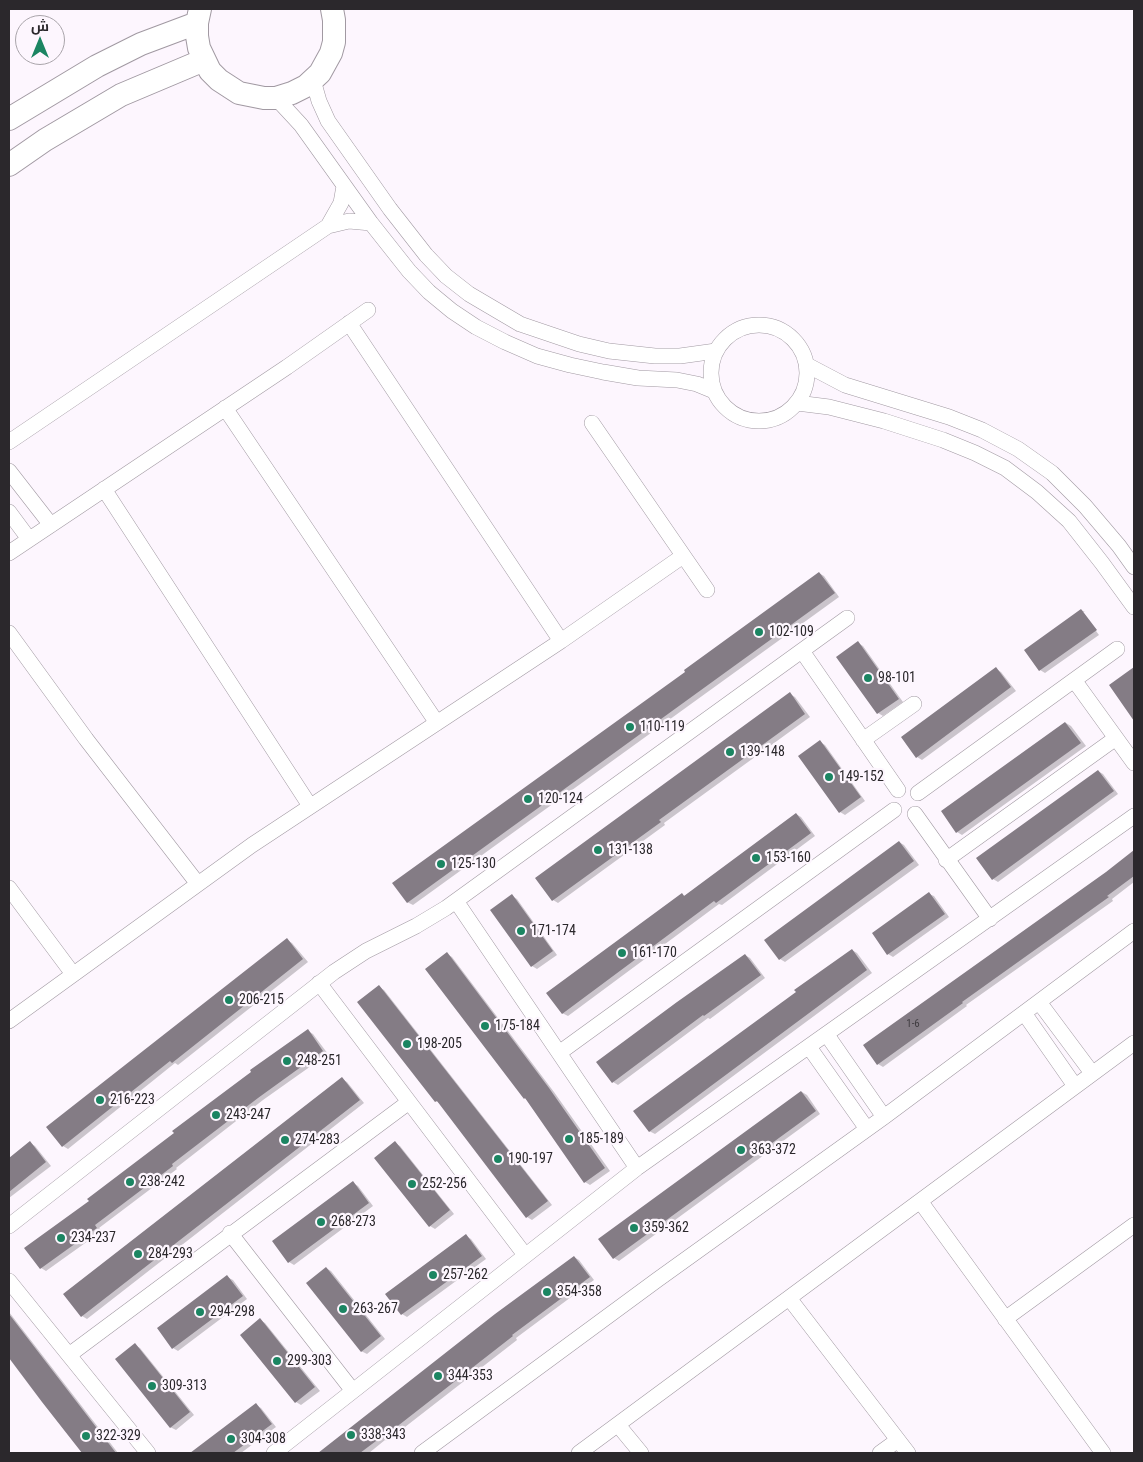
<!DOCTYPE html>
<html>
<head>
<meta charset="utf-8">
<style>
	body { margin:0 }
	#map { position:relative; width:1143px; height:1462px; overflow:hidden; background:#fdf6fe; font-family:"Roboto Condensed",Cairo,sans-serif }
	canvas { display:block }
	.frame { position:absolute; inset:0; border:10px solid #2b282c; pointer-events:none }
	.north { position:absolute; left:15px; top:15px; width:50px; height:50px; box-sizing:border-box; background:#fdf6fe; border:1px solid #a9a4aa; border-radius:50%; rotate:0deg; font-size:14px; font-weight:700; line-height:20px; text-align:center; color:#2b282c }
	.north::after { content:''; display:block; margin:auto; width:18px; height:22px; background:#1b8562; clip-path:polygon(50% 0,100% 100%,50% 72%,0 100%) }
</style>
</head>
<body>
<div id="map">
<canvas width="1143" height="1462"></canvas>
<div class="frame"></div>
<div class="north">ش</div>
</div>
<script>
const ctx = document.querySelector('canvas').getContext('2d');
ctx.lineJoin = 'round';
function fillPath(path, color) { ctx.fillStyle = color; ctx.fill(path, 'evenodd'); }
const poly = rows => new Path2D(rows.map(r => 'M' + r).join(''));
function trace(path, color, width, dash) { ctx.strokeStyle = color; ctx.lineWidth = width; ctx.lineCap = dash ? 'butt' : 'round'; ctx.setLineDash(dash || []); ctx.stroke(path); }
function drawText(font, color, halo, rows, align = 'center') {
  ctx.font = font + ' "Roboto Condensed",sans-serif'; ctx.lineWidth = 4.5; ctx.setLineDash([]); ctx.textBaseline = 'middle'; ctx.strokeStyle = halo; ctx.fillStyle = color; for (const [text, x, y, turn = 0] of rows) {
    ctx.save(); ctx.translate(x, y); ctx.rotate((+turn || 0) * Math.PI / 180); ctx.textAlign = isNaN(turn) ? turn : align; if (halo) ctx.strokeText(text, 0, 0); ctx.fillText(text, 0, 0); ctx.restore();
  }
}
const shadow = poly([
	[819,573,824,576,839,597,413,905,407,902,687,672],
	[1081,610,1085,612,1082,612,1099,635,1045,673,1040,670,1025,650],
	[858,643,863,646,903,702,883,716,878,713],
	[996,669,1001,672,1016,691,922,760,917,757],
	[790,694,795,697,810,717,664,823,665,825,558,903,553,900,537,878],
	[1066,723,1071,726,1086,746,962,835,957,832],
	[820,742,825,745,865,801,845,815,840,812],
	[1098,771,1103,774,1118,794,998,882,993,879],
	[796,814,801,817,815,836,722,905,719,904,568,1016,562,1013,682,894,685,896],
	[899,842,904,845,919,865,785,962,780,959,766,940],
	[1134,852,1134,882,1112,899,1113,901,966,1005,967,1006,883,1067,878,1064,1106,873],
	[929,894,934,896,949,917,893,957,888,954],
	[512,896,517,899,557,955,537,969,532,966],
	[287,940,292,943,308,962,178,1065,175,1063,68,1149,63,1146],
	[852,950,857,953,872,973,655,1134,649,1131,797,992],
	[447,954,452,957,554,1092,610,1171,590,1185,585,1182,527,1100,525,1098],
	[745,955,750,958,765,978,710,1019,708,1018,618,1085,613,1082],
	[379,987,384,990,552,1205,532,1220,527,1217,441,1104,436,1101],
	[308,1031,313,1034,328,1054,263,1100,176,1168,177,1169,99,1228,102,1231,46,1271,41,1268,26,1248,91,1202],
	[342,1079,347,1082,364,1103,87,1319,82,1316],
	[802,1092,807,1095,820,1114,619,1261,614,1258,600,1240],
	[30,1143,35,1146,51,1166,9,1198,9,1159],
	[395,1143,400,1146,454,1214,435,1229,430,1226],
	[353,1183,358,1186,373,1206,294,1265,289,1262],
	[466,1236,471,1239,486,1259,407,1317,402,1314,387,1294],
	[574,1257,579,1260,594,1280,516,1338,517,1340,387,1441,385,1440,369,1453,320,1453,496,1315],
	[326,1268,331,1271,385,1339,367,1354,361,1351],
	[227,1277,233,1280,247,1299,178,1351,173,1348,158,1328],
	[9,1312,118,1453,84,1453,9,1356],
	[260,1320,265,1323,320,1391,301,1405,296,1402],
	[135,1345,140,1348,194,1415,176,1430,170,1427],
	[256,1405,261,1408,276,1427,241,1453,192,1453]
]);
const building = poly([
	[819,572,835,593,407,903,392,883,685,672,684,670],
	[1081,609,1097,630,1039,671,1024,650],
	[858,641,899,699,877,714,836,657],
	[996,667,1011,687,916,758,901,737],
	[1134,667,1134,721,1109,685],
	[790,692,805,714,659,820,661,822,552,901,535,878],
	[1065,722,1081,743,956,833,941,811],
	[820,740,861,797,839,813,798,756],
	[1098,770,1114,791,992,880,976,858],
	[796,813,811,833,716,903,714,901,562,1014,546,993,682,893,684,896],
	[899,841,914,861,779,960,764,940],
	[1134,850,1134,876,1107,896,1109,897,962,1002,963,1003,877,1065,863,1045,1106,872],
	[929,892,945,914,887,955,872,933],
	[512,894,553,951,531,967,490,910],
	[287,938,303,959,172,1063,170,1061,62,1147,46,1127],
	[852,949,867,970,649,1132,633,1111,796,992,794,990],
	[447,952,549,1088,605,1168,584,1183,525,1098,524,1099,425,969],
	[745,954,761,975,704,1016,703,1015,612,1083,596,1062,677,1002],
	[379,985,548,1201,526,1218,437,1101,435,1102,357,1002],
	[308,1029,323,1051,258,1098,172,1164,173,1166,95,1225,97,1228,40,1269,24,1248,89,1201,87,1199,174,1133,172,1131,251,1072,250,1070],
	[342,1077,360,1100,81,1317,63,1294],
	[801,1091,816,1111,613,1259,598,1239],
	[30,1141,46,1162,9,1192,9,1158],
	[395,1141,450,1210,429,1227,374,1158],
	[353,1181,369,1203,288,1263,272,1241],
	[466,1234,482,1256,401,1315,385,1294],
	[574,1256,590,1277,512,1335,513,1336,381,1439,380,1438,360,1453,318,1453,495,1314],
	[326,1267,381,1336,361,1352,306,1283],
	[227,1275,243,1296,172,1349,157,1328],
	[9,1314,76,1401,116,1453,82,1453,42,1402,9,1358],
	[260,1318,315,1387,295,1403,240,1335],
	[135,1343,190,1412,170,1428,115,1359],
	[256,1403,272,1424,233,1453,190,1453]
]);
const street = poly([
	[313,80,319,101,328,121,390,209,426,255,446,276,469,294,520,324,579,344,609,351,655,356,680,356,716,351],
	[276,98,301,125,371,223,409,271,429,292,452,311,476,327,505,342,537,356,570,365,603,372,638,378,677,380,697,384,714,391],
	[328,226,341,203,344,186],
	[349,323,561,641],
	'711 373a48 48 0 1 1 96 0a48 48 0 1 1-96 0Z',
	[807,365,845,385,949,417,982,430,1018,449,1052,473,1085,506,1119,546,1134,567],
	[797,403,829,407,884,421,943,440,975,453,1005,468,1037,492,1069,521,1102,563,1134,607],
	[225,408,437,723],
	[592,423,707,590],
	[9,442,328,226,349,221,371,223],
	[9,471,51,525],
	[104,489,310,806],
	[9,512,29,539],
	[9,553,287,367,368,310],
	[9,633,86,739,198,884],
	[802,651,898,790],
	[1074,680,1134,763],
	[863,740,914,704],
	[918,793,1117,649],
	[915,814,990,919],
	[946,860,1116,738],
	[9,888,73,974],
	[456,901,637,1168],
	[319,983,525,1255],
	[1039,1002,1092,1073],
	[1024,1013,1075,1086],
	[9,1021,252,845,561,641,683,556],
	[827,1035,884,1117],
	[809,1047,867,1129],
	[559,1053,894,810],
	[920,1201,1103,1453],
	[9,1226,334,972,366,951,416,926,446,908,847,618],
	[230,1233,353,1391],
	[9,1281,148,1453],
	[789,1298,908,1453],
	[1005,1319,1134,1225],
	[69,1355,409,1102],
	[618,1425,641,1453],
	[274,1453,637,1168,1134,816],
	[422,1453,657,1280,884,1117,1134,931],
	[579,1453,1134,1043],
	[880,1453,898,1440]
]);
const secondary = poly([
	[200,9,197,23,197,36,199,48,210,71,219,80,239,93,264,98,276,98,292,93,306,86,320,73,331,53,334,42,334,20,332,9],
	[9,119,97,66,141,44,197,23],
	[9,165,45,140,121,95,204,60]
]);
const markers = [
	[759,632,5,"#1b8562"],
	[868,678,5,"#1b8562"],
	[630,727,5,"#1b8562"],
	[730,752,5,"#1b8562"],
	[829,777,5,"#1b8562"],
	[528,799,5,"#1b8562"],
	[598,850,5,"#1b8562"],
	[756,858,5,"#1b8562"],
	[441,864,5,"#1b8562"],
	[521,931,5,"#1b8562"],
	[622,953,5,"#1b8562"],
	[229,1000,5,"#1b8562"],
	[485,1026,5,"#1b8562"],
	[407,1044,5,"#1b8562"],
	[287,1061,5,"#1b8562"],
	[100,1100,5,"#1b8562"],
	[216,1115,5,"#1b8562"],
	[569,1139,5,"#1b8562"],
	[285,1140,5,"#1b8562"],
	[741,1150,5,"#1b8562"],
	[498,1159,5,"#1b8562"],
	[130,1182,5,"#1b8562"],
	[412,1184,5,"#1b8562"],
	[321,1222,5,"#1b8562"],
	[634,1228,5,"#1b8562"],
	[61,1238,5,"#1b8562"],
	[138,1254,5,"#1b8562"],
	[433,1275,5,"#1b8562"],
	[547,1292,5,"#1b8562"],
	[343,1309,5,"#1b8562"],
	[200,1312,5,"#1b8562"],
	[277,1361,5,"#1b8562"],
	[438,1376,5,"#1b8562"],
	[152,1386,5,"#1b8562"],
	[351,1435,5,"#1b8562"],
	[86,1436,5,"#1b8562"],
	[231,1439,5,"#1b8562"]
];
const numberNames = [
	["1-6",913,1024]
];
const poiNames = [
	["102-109",769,632],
	["98-101",878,678],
	["110-119",640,727],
	["139-148",740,752],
	["149-152",839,777],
	["120-124",538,799],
	["131-138",608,850],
	["153-160",766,858],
	["125-130",451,864],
	["171-174",531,931],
	["161-170",632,953],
	["206-215",239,1000],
	["175-184",495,1026],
	["198-205",417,1044],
	["248-251",297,1061],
	["216-223",110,1100],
	["243-247",226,1115],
	["185-189",579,1139],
	["274-283",295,1140],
	["363-372",751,1150],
	["190-197",508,1159],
	["238-242",140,1182],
	["252-256",422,1184],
	["268-273",331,1222],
	["359-362",644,1228],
	["234-237",71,1238],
	["284-293",148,1254],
	["257-262",443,1275],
	["354-358",557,1292],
	["263-267",353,1309],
	["294-298",210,1312],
	["299-303",287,1361],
	["344-353",448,1376],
	["309-313",162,1386],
	["338-343",361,1435],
	["322-329",96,1436],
	["304-308",241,1439]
];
fillPath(shadow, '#0003');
fillPath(building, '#847c85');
trace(street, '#a199a2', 16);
trace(secondary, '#a199a2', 24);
trace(street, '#fff', 15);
trace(secondary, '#fff', 22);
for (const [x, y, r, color] of markers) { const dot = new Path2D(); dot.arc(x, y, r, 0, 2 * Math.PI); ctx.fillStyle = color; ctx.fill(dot); trace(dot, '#fdf6fe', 2); }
drawText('11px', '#413d42', null, numberNames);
drawText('14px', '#2b282c', '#fdf6fe', poiNames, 'left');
</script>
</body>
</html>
